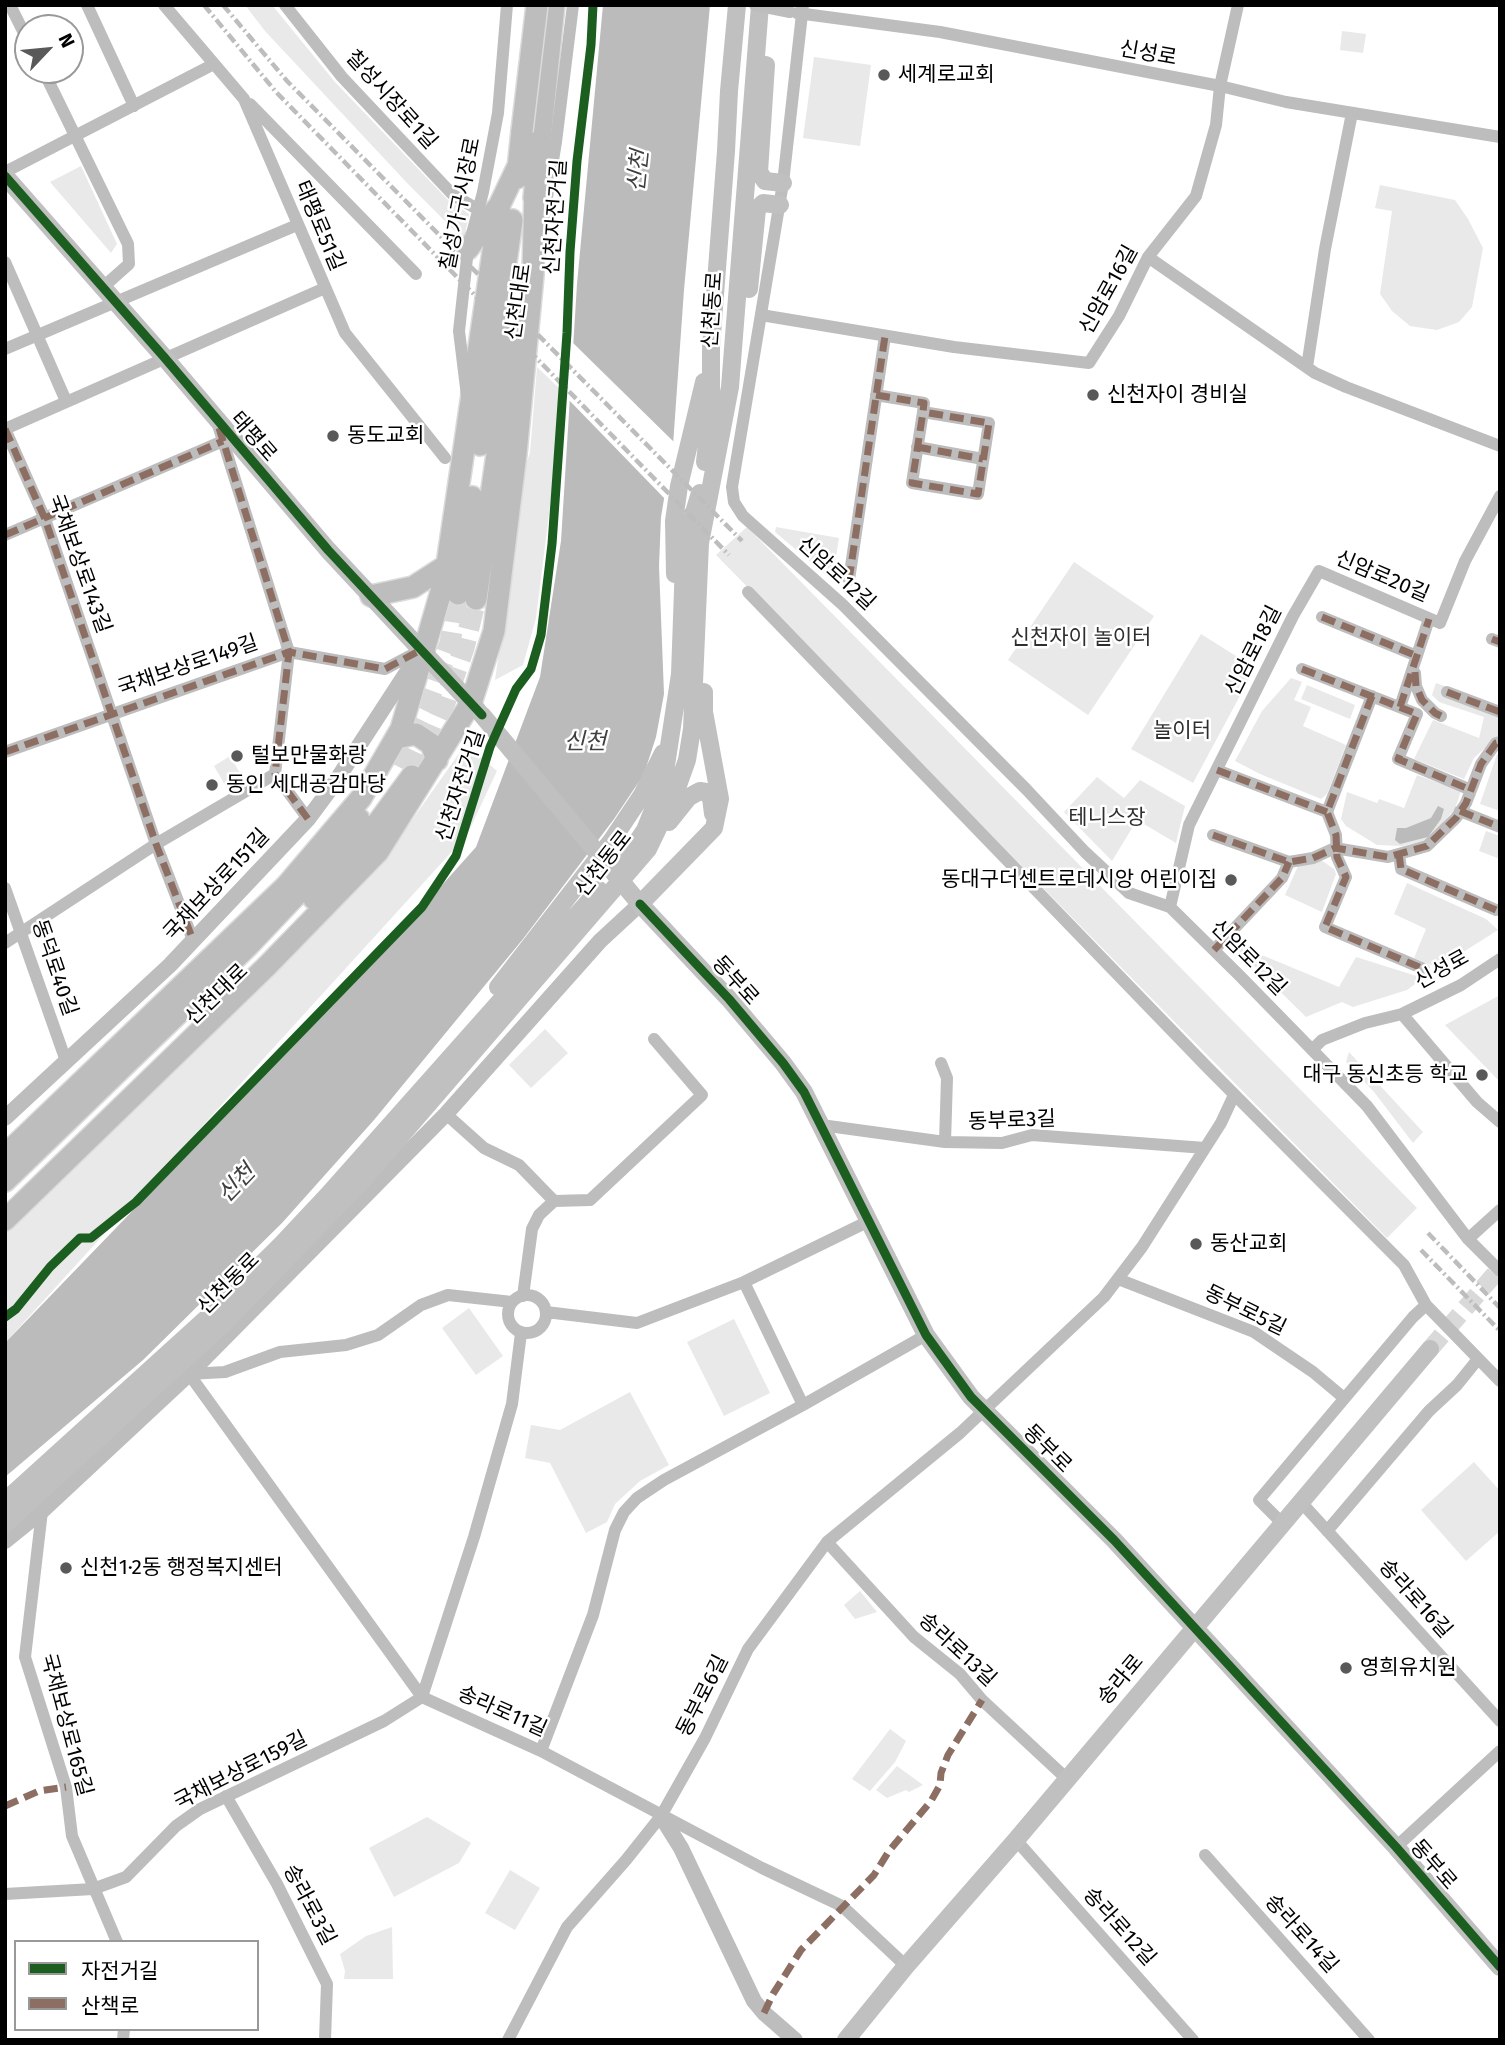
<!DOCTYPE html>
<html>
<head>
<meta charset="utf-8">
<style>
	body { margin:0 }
	#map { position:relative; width:1505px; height:2045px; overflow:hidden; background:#fff; font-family:"Fira Sans","Noto Sans KR",sans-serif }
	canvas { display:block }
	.frame { position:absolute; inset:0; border:7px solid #000; pointer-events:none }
	.legend { position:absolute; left:14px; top:1940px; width:245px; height:91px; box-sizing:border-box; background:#fff; border:2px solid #999; margin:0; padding:9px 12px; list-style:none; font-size:21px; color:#000 }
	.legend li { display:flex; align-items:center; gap:14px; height:35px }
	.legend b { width:35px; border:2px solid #999 }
	.north { position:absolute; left:14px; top:14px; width:70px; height:70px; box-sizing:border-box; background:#fff; border:2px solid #999; border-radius:50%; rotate:64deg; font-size:19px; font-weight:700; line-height:28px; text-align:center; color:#000 }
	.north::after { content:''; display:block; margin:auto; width:24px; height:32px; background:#595959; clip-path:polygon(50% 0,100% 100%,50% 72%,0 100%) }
</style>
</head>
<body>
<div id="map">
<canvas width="1505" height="2045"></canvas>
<div class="frame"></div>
<ul class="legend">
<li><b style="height:9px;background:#1b5e20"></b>자전거길</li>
<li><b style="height:9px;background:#8d6e63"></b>산책로</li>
</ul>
<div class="north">N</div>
</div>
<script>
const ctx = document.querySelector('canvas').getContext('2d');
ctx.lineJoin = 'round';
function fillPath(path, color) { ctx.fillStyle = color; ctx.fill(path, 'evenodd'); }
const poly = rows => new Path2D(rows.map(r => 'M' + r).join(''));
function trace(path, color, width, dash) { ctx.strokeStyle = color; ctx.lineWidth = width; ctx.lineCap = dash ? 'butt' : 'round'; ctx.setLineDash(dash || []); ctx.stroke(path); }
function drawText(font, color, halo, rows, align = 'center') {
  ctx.font = font + ' "Fira Sans","Noto Sans KR",sans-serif'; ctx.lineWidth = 5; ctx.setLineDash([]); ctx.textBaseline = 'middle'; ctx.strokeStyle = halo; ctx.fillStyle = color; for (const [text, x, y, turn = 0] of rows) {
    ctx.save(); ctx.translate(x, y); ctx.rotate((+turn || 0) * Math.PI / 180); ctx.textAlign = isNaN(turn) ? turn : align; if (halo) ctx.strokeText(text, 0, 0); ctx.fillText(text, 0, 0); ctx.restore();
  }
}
const green = poly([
	[245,5,272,5,335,82,447,199,469,214,464,240,408,184,265,31],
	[1342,31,1366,34,1363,53,1340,50],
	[814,57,871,65,860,146,803,138],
	[81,166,117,244,111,253,50,182],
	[1380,185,1455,200,1468,219,1483,248,1472,307,1459,322,1437,330,1410,326,1392,311,1380,294,1392,211,1375,208],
	[537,367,559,388,560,444,555,466,536,618,523,665,495,680,526,464,530,453],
	[747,527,1417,1208,1387,1238,716,555],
	[776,527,839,538,832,580,775,532],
	[1074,562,1154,616,1088,715,1008,660],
	[1201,634,1255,668,1193,783,1131,749],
	[1291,678,1302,682,1294,700,1311,707,1303,726,1346,745,1327,794,1321,799,1260,774,1235,761,1262,711],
	[1436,683,1500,706,1500,734,1474,758,1464,779,1414,759,1433,720,1479,738,1484,717,1439,702,1432,695],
	[1307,685,1355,705,1350,719,1301,699],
	[470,747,497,771,467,835,5,1343,5,1229,262,981,303,945,386,857,460,752],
	[1497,754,1500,755,1500,811,1480,804],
	[230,756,246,783,229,792,214,766],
	[1417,775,1461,791,1455,809,1428,840,1402,846,1377,845,1346,826,1341,819,1347,792,1377,803,1379,799,1404,808],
	[1097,777,1124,798,1140,780,1185,806,1176,843,1137,820,1112,861,1064,812],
	[1486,831,1500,836,1500,859,1479,851],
	[1321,860,1334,869,1336,874,1322,912,1285,895,1298,866],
	[1407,883,1486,919,1498,930,1438,968,1414,958,1426,929,1394,914],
	[1240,946,1339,987,1356,957,1423,978,1407,990,1353,1007,1342,1002,1306,1017,1237,949],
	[1500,995,1500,1082,1445,1025],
	[545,1029,568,1053,531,1088,509,1065],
	[1349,1052,1423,1132,1413,1143,1374,1092,1346,1062],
	[469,1308,503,1356,476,1375,442,1328],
	[734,1319,770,1393,724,1416,687,1342],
	[630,1392,669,1465,640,1481,615,1504,607,1522,586,1533,550,1463,525,1458,531,1425,560,1430],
	[1474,1462,1500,1491,1500,1531,1466,1561,1421,1510],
	[860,1591,877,1612,855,1619,844,1605],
	[890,1729,906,1741,895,1762,870,1791,852,1779],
	[897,1766,923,1785,909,1792,906,1790,887,1798,876,1790],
	[427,1817,471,1843,459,1863,394,1897,369,1848],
	[510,1870,540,1888,515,1930,485,1913],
	[392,1927,393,1979,344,1979,345,1971,340,1954,366,1936]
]);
const water = poly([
	[603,5,710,5,684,290,673,445,661,517,659,566,664,694,656,737,644,774,614,819,523,939,374,1120,282,1223,143,1360,5,1477,5,1343,385,949,476,847,540,677,561,541,577,284],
	[1438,806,1444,809,1441,819,1428,837,1400,844,1395,840,1397,828,1406,828,1431,818]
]);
const pier = poly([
	[570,340,677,445,667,501,567,398]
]);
const secondaryTunnel = poly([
	[1430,1349,1500,1268]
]);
const trunkTunnel = poly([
	[397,766,427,705,450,643,458,594],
	[414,774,443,708,464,648,476,599]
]);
const minor = poly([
	[10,5,28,41],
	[87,5,134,106],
	[164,5,244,99,345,333,445,458],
	[285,5,342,77,453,195,479,210],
	[803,5,783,183,732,487,734,502,743,516,843,605,1026,789,1085,852,1129,893,1170,907,1239,975,1367,1106,1468,1239,1500,1271],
	[797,13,940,32,1220,86,1286,102,1500,137],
	[43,70,128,244,129,264,102,288],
	[250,104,416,274],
	[5,172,214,64],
	[542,228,556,142,573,5],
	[1148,257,1315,373,1346,387,1500,446],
	[5,262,66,401],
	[761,315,954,347,1089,363,1119,316,1148,257,1196,196,1216,125,1220,86,1238,5],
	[5,349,297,225],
	[1307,367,1325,249,1352,113],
	[876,395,924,403,923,412,912,483,978,494,989,423,923,412],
	[467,396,459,331,468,249,483,192,498,113,507,5],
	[218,425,289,652,275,774,308,819],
	[5,429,45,519,156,844,193,940],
	[5,429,325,288],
	[917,447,983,459],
	[5,535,223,441],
	[849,580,885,336],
	[748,592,1208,1068,1404,1265,1426,1305,1500,1381],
	[1322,617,1417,656],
	[1492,639,1500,642],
	[1302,669,1417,714,1398,759,1471,790],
	[1415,673,1416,686,1422,700,1435,713,1441,716],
	[1447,692,1500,712],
	[1372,696,1327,812,1336,835,1337,857,1346,877,1325,927,1424,969],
	[1400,707,1429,619],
	[5,752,289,652,385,669,421,650],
	[1217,770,1327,812],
	[1460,811,1500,827],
	[1213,835,1289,862,1313,858,1335,848,1388,857,1427,846,1456,818,1466,803,1481,764,1496,743,1500,742],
	[1399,854,1401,869,1496,910],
	[5,888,66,1061],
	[1170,907,1189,825,1293,616,1319,571,1440,623,1465,561,1500,496],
	[5,943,156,844,275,774],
	[1214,950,1282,878,1289,862],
	[1402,1014,1477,1102,1500,1122],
	[1312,1050,1322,1040,1365,1023,1402,1014,1461,985,1500,959],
	[941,1063,947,1078,945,1142],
	[446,1114,484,1148,519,1165,554,1201,539,1215,532,1229,523,1296],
	[821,1125,945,1142,1002,1143,1032,1135,1205,1148],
	[554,1201,590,1200,702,1095,654,1039],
	[1468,1239,1500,1210],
	[1118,1279,1254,1332,1313,1372,1344,1398],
	'508 1314a19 19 0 1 1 38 0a19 19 0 1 1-38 0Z',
	[546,1312,637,1323,744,1282,867,1222],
	[189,1374,422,1697,541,1751,762,1868,842,1906,906,1966],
	[189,1374,225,1372,280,1352,346,1345,378,1335,421,1305,448,1295,512,1302],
	[803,1405,926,1335],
	[1301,1502,1500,1721],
	[42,1511,25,1657,66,1787,72,1836,117,1942],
	[1283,1524,1259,1500,1413,1317,1426,1305],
	[1327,1531,1429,1411,1457,1385,1478,1359],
	[827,1542,914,1637,960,1674,982,1700,1067,1779],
	[422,1697,474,1537,512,1404,521,1333],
	[541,1751,593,1615,615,1530,624,1512,637,1498,664,1480,803,1405,744,1282],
	[226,1796,277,1884,327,1984,325,2040],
	[1016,1840,1193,2040],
	[1396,1847,1500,1751],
	[1205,1855,1369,2040],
	[5,1894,93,1889,126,1877,176,1826,200,1809,384,1721,422,1697],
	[123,2040,124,2029],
	[508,2040,567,1927,626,1860,661,1816,705,1738,748,1649,827,1542,960,1433,1104,1297,1142,1247,1221,1123,1234,1095]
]);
const tertiary = poly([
	[5,1118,170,965,308,819,334,784,420,652],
	[5,1541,42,1511,189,1374,446,1114,600,941,640,904],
	[661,1816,681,1848,754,2001,764,2013,795,2040]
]);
const secondary = poly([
	[766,65,759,172,765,181,783,183],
	[5,176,164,357,328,550,478,711],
	[749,289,757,209,763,203,780,205],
	[705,462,711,407,711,347,726,151,729,91,737,5],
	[675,574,674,521,679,486,704,382],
	[704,692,704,712,720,799,714,828,640,904,729,999,783,1063,804,1092,926,1335,971,1397,1114,1540,1396,1847,1500,1967],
	[669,822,689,797,700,791,706,792,711,798,713,814],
	[620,867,645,830,663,785,680,674,684,562,689,529,700,493],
	[498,987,612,840,642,795,663,753],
	[5,1501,207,1318,281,1245,327,1196,599,890],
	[5,1524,224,1323,361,1182,648,849,676,791,687,760,692,729,700,543,730,387,760,5],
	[846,2040,906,1966,1016,1840,1430,1349]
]);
const trunk = poly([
	[517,178,522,131],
	[534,198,554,5],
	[468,249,497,208],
	[480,445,512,220],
	[458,594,472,497],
	[371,596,413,587,447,565],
	[476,599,513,344],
	[396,738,416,734,431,744,437,760],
	[314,899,368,836,412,776],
	[5,1155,286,886,361,798,401,729,445,578,500,204,518,166],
	[5,1181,249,945,335,854,359,819],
	[5,1220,267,966,378,852,471,703,494,631,516,454,533,275,535,185]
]);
const rail = poly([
	[204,5,276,92,729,555],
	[223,5,287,81,742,541],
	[1428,1233,1500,1308],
	[1421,1250,1500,1331]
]);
const minorBridge = poly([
	[755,5,790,12]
]);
const secondaryBridge = poly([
	[482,715,640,904]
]);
const trunkBridge = poly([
	[522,131,537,5]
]);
const quiet = poly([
	[876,395,924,403,923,412,912,483,978,494,989,423,923,412],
	[219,428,289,652,275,774,308,819],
	[5,429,45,519,156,844,193,940],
	[917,447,983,459],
	[5,535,223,441],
	[849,580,885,336],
	[1322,617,1417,656],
	[1492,639,1500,642],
	[1302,669,1417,714,1398,759,1471,790],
	[1415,672,1416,686,1422,700,1435,713,1441,716],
	[1447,692,1500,712],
	[1372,696,1327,812,1336,835,1337,857,1346,877,1325,927,1424,969],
	[1400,707,1429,619],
	[5,752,289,652,385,669,421,650],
	[1217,770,1327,812],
	[1460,811,1500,827],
	[1213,835,1289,862,1313,858,1335,848,1388,857,1427,846,1456,818,1466,803,1481,764,1496,743,1500,742],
	[1399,854,1401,869,1496,910],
	[1214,950,1282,878,1289,862],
	[5,1806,39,1791,66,1787],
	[764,2013,773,1994,801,1950,874,1875,889,1851,931,1801,940,1785,941,1773,948,1755,982,1700]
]);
const cycleway = poly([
	[5,176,164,357,328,550,482,715],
	[640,904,729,999,783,1063,804,1092,926,1335,971,1397,1114,1540,1396,1847,1500,1967],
	[5,1317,16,1309,50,1267,80,1238,91,1238,136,1202,422,907,456,856,490,747,516,689,531,669,541,635,552,544,567,333,570,252,577,161,591,45,593,5]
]);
const markers = [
	[884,75,7,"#595959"],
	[1093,395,7,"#595959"],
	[333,436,7,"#595959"],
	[237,756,7,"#595959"],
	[212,785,7,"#595959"],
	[1231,880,7,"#595959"],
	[1482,1075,7,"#595959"],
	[1196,1244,7,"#595959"],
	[66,1568,7,"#595959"],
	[1346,1668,7,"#595959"]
];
const streetNames = [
	["신성로",1148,54,10],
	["칠성시장로1길",391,100,48],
	["칠성가구시장로",461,204,-79],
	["신천자전거길",556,217,-86],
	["태평로51길",319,226,67],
	["신암로16길",1109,290,-61],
	["신천대로",519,302,-82],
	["신천동로",713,310,-86],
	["태평로",253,437,49],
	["국채보상로143길",79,564,70],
	["신암로12길",836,574,43],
	["신암로20길",1382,577,23],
	["신암로18길",1254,651,-63],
	["국채보상로149길",188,666,-19],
	["신천자전거길",461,786,-72],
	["신천동로",604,864,-52],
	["국채보상로151길",217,885,-47],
	["신암로12길",1248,958,45],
	["동덕로40길",54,968,71],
	["신성로",1442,970,-29],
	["동부로",735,981,48],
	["신천대로",217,995,-44],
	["동부로3길",1012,1121,-2],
	["신천동로",229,1284,-45],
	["동부로5길",1245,1311,26],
	["동부로",1047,1449,45],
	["송라로16길",1415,1599,48],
	["송라로13길",957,1650,43],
	["송라로",1121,1680,-50],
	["동부로6길",703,1696,-63],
	["송라로11길",502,1712,24],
	["국채보상로165길",66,1725,75],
	["국채보상로159길",241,1771,-27],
	["동부로",1433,1865,49],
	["송라로3길",309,1905,62],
	["송라로12길",1119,1927,48],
	["송라로14길",1301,1934,48]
];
const poiNames = [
	["세계로교회",898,75],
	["신천자이 경비실",1107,395],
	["동도교회",347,436],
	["털보만물화랑",251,756],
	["동인 세대공감마당",226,785],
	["동대구더센트로데시앙 어린이집",1217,880,"right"],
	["대구 동신초등 학교",1468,1075,"right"],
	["동산교회",1210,1244],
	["신천1·2동 행정복지센터",80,1568],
	["영희유치원",1360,1668]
];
const parkNames = [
	["신천자이 놀이터",1081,638],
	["놀이터",1182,731],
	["테니스장",1107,818]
];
const waterNames = [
	["신천",639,171,-84],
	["신천",585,743],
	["신천",237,1184,-46]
];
fillPath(green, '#e9e9e9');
fillPath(water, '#bbb');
fillPath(pier, '#fff');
trace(secondaryTunnel, '#d9d9d9', 18, [18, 9]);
trace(trunkTunnel, '#d9d9d9', 21, [21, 10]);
trace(trunk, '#dbdbdb', 24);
trace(minor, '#bdbdbd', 12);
trace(tertiary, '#bdbdbd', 16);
trace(secondary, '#c0c0c0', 18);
trace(trunk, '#bdbdbd', 21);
trace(rail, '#bdbdbd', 4.5, [10, 3.5, 2, 3.5]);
trace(trunkBridge, '#dbdbdb', 24, []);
trace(minorBridge, '#bdbdbd', 12);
trace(secondaryBridge, '#c0c0c0', 18);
trace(trunkBridge, '#bdbdbd', 21);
trace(quiet, '#8d6e63', 7, [14, 7]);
trace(cycleway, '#1b5e20', 9);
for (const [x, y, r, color] of markers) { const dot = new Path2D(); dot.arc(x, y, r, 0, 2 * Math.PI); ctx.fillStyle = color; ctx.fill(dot); trace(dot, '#fff', 2.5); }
drawText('21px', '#000', '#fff', streetNames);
drawText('21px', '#000', '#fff', poiNames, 'left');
drawText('21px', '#2e2e2e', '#fff', parkNames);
drawText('italic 23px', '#3f3f3f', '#fff', waterNames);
</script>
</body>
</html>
